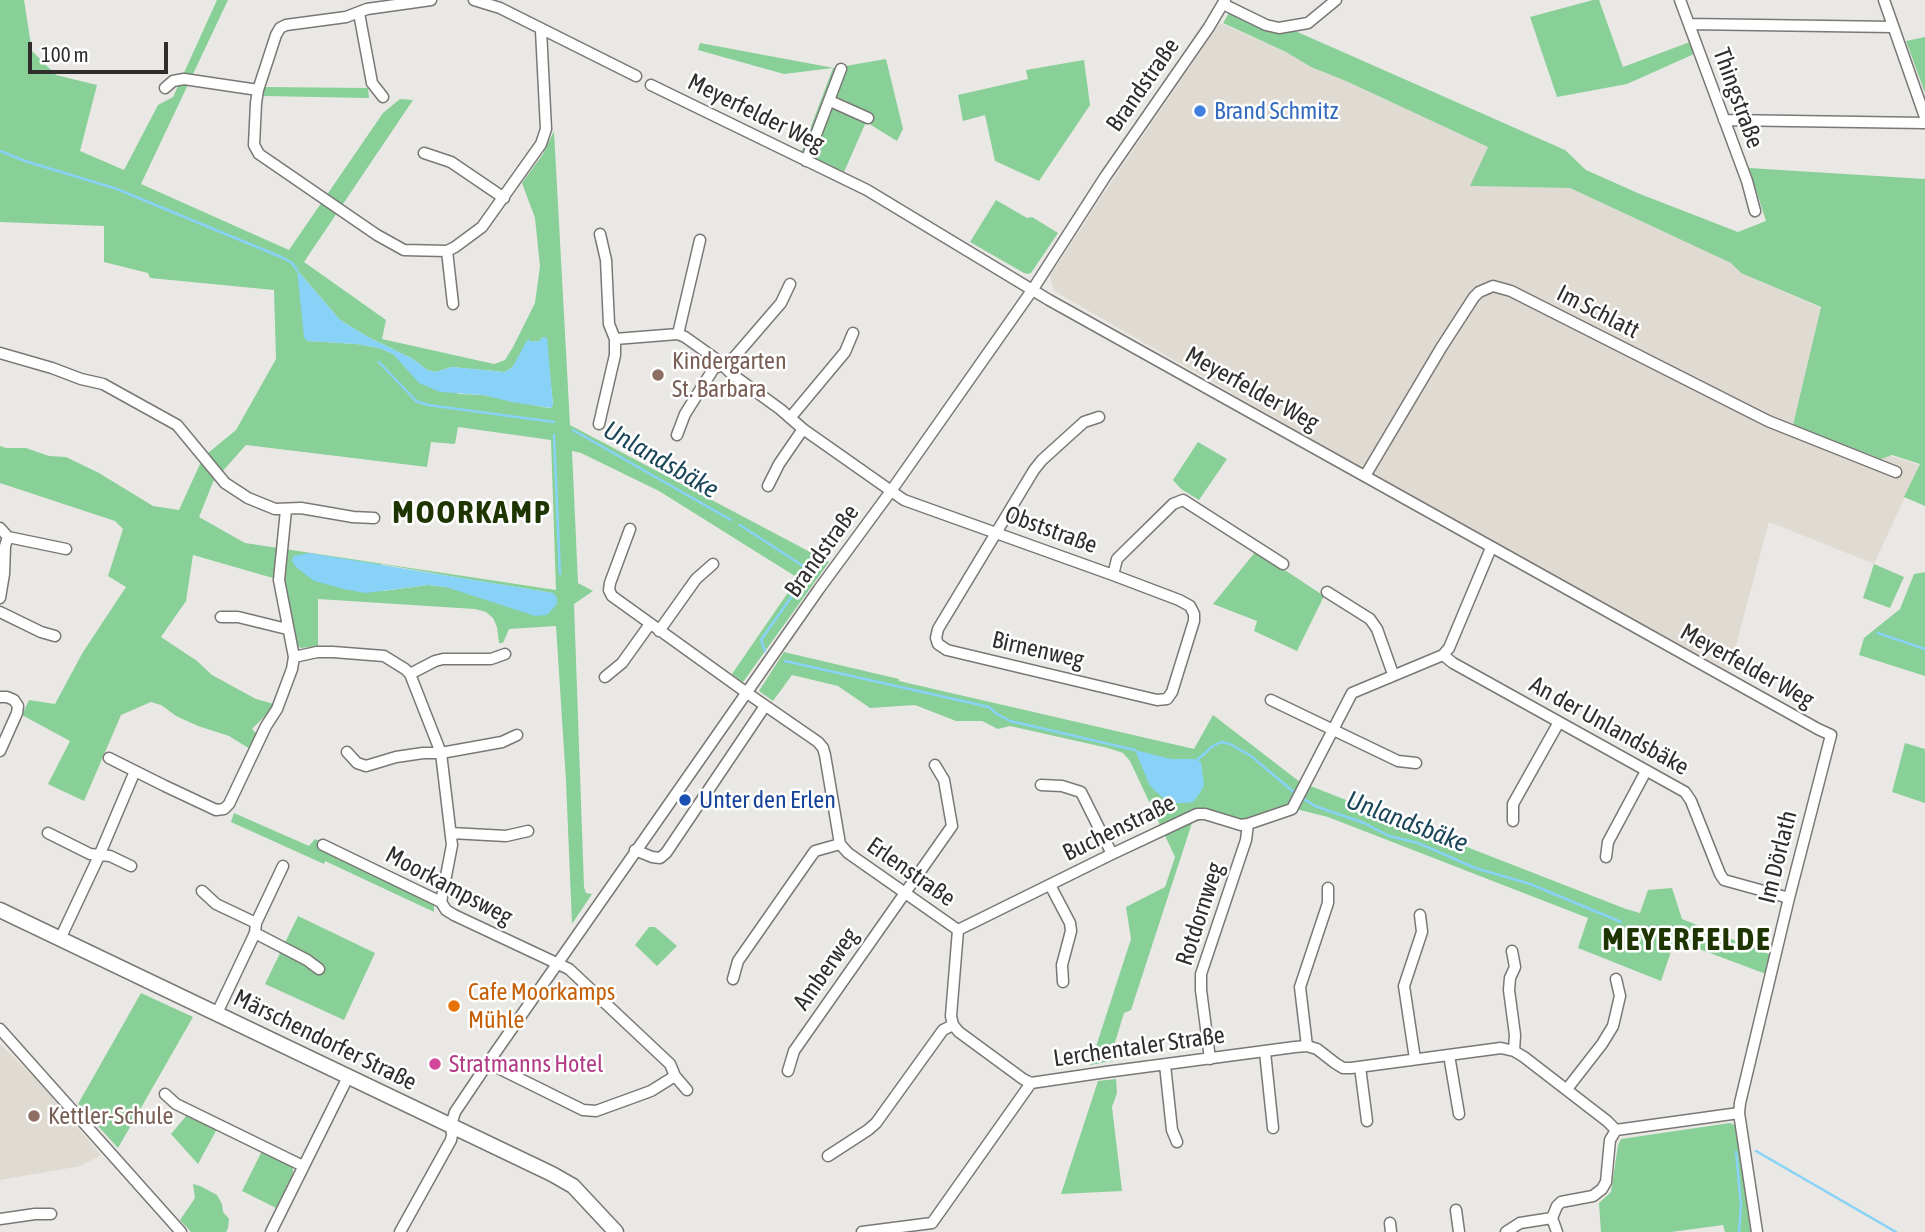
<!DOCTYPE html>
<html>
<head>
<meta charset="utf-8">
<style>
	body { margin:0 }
	#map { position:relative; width:1925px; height:1232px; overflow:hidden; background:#eae8e5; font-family:"Asap Condensed",sans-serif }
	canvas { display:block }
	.scale { position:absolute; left:28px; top:42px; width:140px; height:32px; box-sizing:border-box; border:4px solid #2f2e2d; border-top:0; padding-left:9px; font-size:21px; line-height:24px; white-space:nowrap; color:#2f2e2d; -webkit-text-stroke:5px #fff; paint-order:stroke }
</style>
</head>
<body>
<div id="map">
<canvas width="1925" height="1232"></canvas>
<div class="scale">100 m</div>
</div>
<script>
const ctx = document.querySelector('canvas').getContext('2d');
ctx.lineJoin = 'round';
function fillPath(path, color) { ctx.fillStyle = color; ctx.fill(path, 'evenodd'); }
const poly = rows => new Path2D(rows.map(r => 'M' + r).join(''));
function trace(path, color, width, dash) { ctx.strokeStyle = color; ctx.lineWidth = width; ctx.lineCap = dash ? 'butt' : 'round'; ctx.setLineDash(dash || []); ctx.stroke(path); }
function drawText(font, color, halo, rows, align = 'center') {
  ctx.font = font + ' "Asap Condensed",sans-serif'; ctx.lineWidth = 5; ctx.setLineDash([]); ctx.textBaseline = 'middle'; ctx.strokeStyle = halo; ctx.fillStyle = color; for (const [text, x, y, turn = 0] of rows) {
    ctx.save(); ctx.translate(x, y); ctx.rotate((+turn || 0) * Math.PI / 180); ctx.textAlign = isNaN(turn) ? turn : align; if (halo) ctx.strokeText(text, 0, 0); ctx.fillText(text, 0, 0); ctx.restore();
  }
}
const built = poly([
	[1220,23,1286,52,1311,67,1346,81,1488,147,1471,186,1570,188,1731,263,1741,273,1821,308,1793,425,1920,465,1874,564,1769,522,1729,671,1456,522,1054,291,1050,276,1114,178],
	[0,1044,35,1078,101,1155,81,1166,0,1180]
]);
const green = poly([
	[0,0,24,0,32,51,56,75,97,85,80,151,124,170,158,105,173,97,217,0,228,0,141,184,289,250,383,113,400,99,413,100,304,262,386,320,382,339,494,364,505,360,513,347,535,303,540,266,535,218,522,183,543,154,554,131,570,425,829,562,743,682,732,674,798,578,659,491,581,453,572,451,578,583,593,591,574,604,584,887,586,893,592,894,572,924,566,781,556,626,509,629,503,643,499,643,497,627,493,618,486,612,475,609,318,599,318,646,301,648,295,644,287,595,273,578,193,555,186,601,161,637,197,661,212,675,256,699,274,704,272,709,252,729,257,734,250,749,229,736,198,726,176,716,161,705,151,702,121,715,84,801,48,784,70,741,22,715,29,700,55,704,83,652,126,587,108,576,123,529,115,521,0,483,0,446,6,448,26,448,49,456,66,457,99,473,153,506,179,510,200,464,208,453,236,430,276,359,274,290,150,278,148,273,104,262,104,226,0,222],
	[298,271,340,320,368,337,413,359,427,370,435,372,452,367,504,372,512,368,528,340,531,342,539,341,543,337,546,338,553,405,551,408,548,408,483,395,459,394,403,363,393,354,379,348,357,344,307,341],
	[458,427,551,440,556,590,245,543,199,517,213,482,246,445,427,467,431,442,455,444],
	[381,564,461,578,553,593,473,594,446,587,428,585,383,591],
	[1593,0,1599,0,1623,67,1690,42,1694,54,1627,84,1557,97,1530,17],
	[1234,4,1565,150,1586,170,1640,194,1738,232,1766,221,1749,168,1925,179,1925,506,1904,497,1920,464,1892,455,1881,459,1793,425,1821,307,1741,273,1731,263,1570,188,1470,186,1488,147,1346,81,1311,67,1286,52,1223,23],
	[1925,37,1925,93,1906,41],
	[700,43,834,68,886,59,903,129,897,141,866,122,844,172,801,153,833,68,784,74,698,50],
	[1084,60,1090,105,1039,181,995,161,985,115,963,121,958,95,1028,79,1026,70],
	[265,87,368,88,369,98,263,96],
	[996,200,1027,218,1032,217,1058,233,1031,273,1028,274,1024,273,970,242],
	[1198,442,1227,459,1199,500,1181,489,1173,480],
	[1256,551,1324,596,1297,651,1254,631,1257,621,1213,604],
	[1874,564,1904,577,1890,608,1863,598],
	[1925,572,1925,676,1859,655,1864,638,1900,609,1914,574],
	[784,652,899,679,899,681,1194,749,1213,715,1300,782,1626,909,1640,913,1648,890,1672,888,1682,919,1771,955,1766,974,1675,940,1661,981,1578,948,1588,918,1328,817,1288,807,1243,819,1201,820,1192,823,1131,1010,1124,1013,1112,1052,1112,1061,1090,1065,1131,939,1126,907,1165,887,1175,857,1130,761,1123,753,1108,748,1010,726,998,729,982,721,956,721,915,705,870,708,838,686,792,675,773,701,759,691],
	[1905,743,1925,749,1925,803,1892,792],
	[234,813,309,846,315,839,434,895,434,912,325,861,324,864,231,822],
	[298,916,375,953,344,1020,265,984],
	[649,927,655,927,677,946,657,966,635,945],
	[141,993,193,1017,118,1148,78,1104],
	[1116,1079,1117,1093,1112,1107,1122,1191,1061,1194,1098,1081],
	[187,1115,217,1129,198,1164,171,1134],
	[1730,1123,1739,1127,1754,1232,1725,1232,1723,1225,1671,1232,1601,1232,1599,1203,1611,1192,1618,1145,1621,1139],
	[262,1151,290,1165,293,1169,293,1174,276,1208,242,1191],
	[193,1184,200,1186,217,1195,222,1204,223,1212,229,1219,228,1228,226,1232,191,1232,180,1220,195,1198]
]);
const water = poly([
	[297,270,340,320,368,337,413,359,427,370,435,372,452,367,504,372,512,368,526,342,529,339,531,342,539,341,543,337,547,338,553,405,551,408,512,402,483,395,440,392,419,383,393,354,379,348,357,344,307,341,304,337],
	[309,553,553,593,557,598,557,604,547,615,535,616,446,587,428,585,365,593,344,589,314,581,296,567,292,561,293,556],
	[1135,750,1171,759,1194,759,1201,762,1204,785,1200,793,1193,802,1185,803,1175,803,1166,800,1155,791,1149,784]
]);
const stream = poly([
	[0,151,25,161,117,189,281,257,292,263,297,270],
	[379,362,416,401,428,405,554,422],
	[573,430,731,520],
	[554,435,560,574],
	[740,525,803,566,806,570,806,576,761,640,765,651],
	[1878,633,1925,649],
	[785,661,989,707,997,714,1010,721,1135,750],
	[1197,760,1213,746,1221,742,1230,744,1251,756,1296,794],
	[1302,798,1315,806,1364,823,1389,836,1418,843,1475,868,1530,884,1621,922],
	[1683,935,1726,949],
	[1756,1151,1896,1232],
	[1736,1152,1741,1205,1739,1232]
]);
const minor = poly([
	[431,0,367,9,346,17,286,25,280,28,276,35,258,90,256,103,254,145,259,154,377,235,404,250,447,251,455,247,482,227,541,144,546,129,541,30],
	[474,0,500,8,636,76],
	[1680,0,1747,181,1755,211],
	[1884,0,1925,117],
	[1223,4,1266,25,1279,28,1308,23,1336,0],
	[359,13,372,83,383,97],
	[1689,24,1893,27],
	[651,85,867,190,1049,300,1818,729,1831,735,1789,898,1740,1103,1739,1113,1757,1232],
	[165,88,173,81,184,79,258,90],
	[830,101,868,118],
	[1724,120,1925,123],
	[424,153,451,162,504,198],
	[806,161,841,69],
	[447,251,453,304],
	[678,334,700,240],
	[615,339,678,334,685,337,716,359,733,375,780,409,803,429,904,500,996,533,1113,575,1179,600,1190,606,1194,614,1194,621,1172,692,1167,699,1157,700,947,650,938,644,936,638,938,629,996,533,1034,470,1042,460,1084,422,1099,417],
	[0,353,52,368,81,379,103,384,177,425,225,483,248,498,275,509,301,508,353,517,374,518],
	[790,418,845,352,853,333],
	[599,424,615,355,615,339,609,324,606,260,600,234],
	[677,435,685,414,714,368,724,365,731,361,781,303,790,284],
	[1365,476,1441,348,1474,297,1479,292,1493,286,1511,291,1768,421,1896,472],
	[768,486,779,464,803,429],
	[0,528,8,537,66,549],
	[630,529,610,583,609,590,612,596,747,693,818,742,823,748,825,755,840,844,848,853,958,930],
	[1113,575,1117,559,1124,552,1173,504,1183,500,1283,564],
	[1327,592,1370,619,1377,629,1393,674],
	[0,598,4,574,5,546,8,537],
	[0,612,41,632,55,636],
	[221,617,238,617,287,629],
	[659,631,696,579,713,564],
	[1443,655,1453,663,1685,792,1691,801,1720,874,1724,880,1789,898],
	[294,657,317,652,333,652,384,656,405,669,410,674,441,753,452,845,441,902],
	[410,674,435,661,443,659,491,659,505,654],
	[605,677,622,663,650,624],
	[0,697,7,697,14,700,18,706,17,713,0,751],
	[1271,700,1398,761,1416,763],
	[347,752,357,763,366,766,396,757,423,753,441,753,502,742,517,735],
	[109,758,165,786,216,810,224,809,229,804,266,726,277,709,292,669,294,657,279,580,286,510],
	[1041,785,1062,786,1081,792,1112,854],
	[1513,821,1513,804,1559,722],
	[48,833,90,854,110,856,131,866],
	[451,833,506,836,528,831],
	[323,845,441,902,446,910,454,915,569,969,670,1064,675,1076,687,1090],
	[635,850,652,857,660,858,666,853,765,706],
	[1606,857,1608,842,1646,771],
	[1050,885,1070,923,1071,931,1062,965,1063,982],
	[202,891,216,904,256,923],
	[958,930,1112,854,1197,814,1205,814,1241,825,1248,824,1292,809,1352,693,1443,655,1449,648,1491,548],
	[958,930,951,1016,953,1025,959,1032,1023,1079,1031,1083],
	[255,933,307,960,319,969],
	[60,939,99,856,135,771],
	[1512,951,1515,967,1510,978,1509,990,1515,1035,1514,1051],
	[733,979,738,961,812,855,815,851,840,844],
	[217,1013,255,933,256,923,283,866],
	[0,1029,181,1232],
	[1307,1046,1300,987,1328,903,1328,888],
	[1265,1052,1273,1128],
	[1449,1055,1459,1114],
	[1210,1059,1201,990,1201,974,1246,840,1248,824],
	[1415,1059,1404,986,1422,932,1420,915],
	[488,1063,583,1110,596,1111,651,1091,675,1076],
	[1165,1065,1172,1130,1177,1142],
	[1360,1067,1367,1121],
	[788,1071,794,1051,801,1041,952,826,944,780,935,765],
	[1567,1089,1602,1044,1613,1026,1620,996,1616,979],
	[165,1094,176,1104,303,1166],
	[1616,1130,1739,1113],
	[828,1156,868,1130,876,1123,943,1030,953,1025],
	[1456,1210,1459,1232],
	[1552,1218,1557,1206,1561,1202,1593,1196,1602,1189,1606,1182,1610,1140,1616,1130],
	[1552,1218,1557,1232],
	[0,1219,35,1214,51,1214],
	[1390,1223,1391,1232],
	[271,1232,348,1077],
	[400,1232,451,1140,452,1135,451,1125,455,1112,488,1063,819,589,891,491,1033,289,1105,177,1209,27,1225,0],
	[862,1232,932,1223,1031,1083,1106,1072,1295,1047,1307,1046,1317,1049,1335,1063,1343,1068,1351,1068,1501,1048,1514,1051,1524,1057,1607,1121,1616,1130],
	[1506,1232,1520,1223,1552,1218]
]);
const tertiary = poly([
	[0,910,552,1174,573,1186,616,1232]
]);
const markers = [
	[1200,111,7,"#3f7fe0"],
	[658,375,7,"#8d6e63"],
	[685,800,7,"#1a4fb4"],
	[454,1006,7,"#e8710a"],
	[435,1064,7,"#d1479c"],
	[34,1116,7,"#8d6e63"]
];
const streetNames = [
	["Brandstraße",1143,85,-55],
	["Thingstraße",1738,98,70],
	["Meyerfelder Weg",756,113,26],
	["Im Schlatt",1598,312,27],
	["Meyerfelder Weg",1252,389,29],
	["Obststraße",1051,530,20],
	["Brandstraße",822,551,-54],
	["Birnenweg",1038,650,13],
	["Meyerfelder Weg",1747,666,29],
	["An der Unlandsbäke",1609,726,29],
	["Buchenstraße",1119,828,-26],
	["Im Dörlath",1778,857,-76],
	["Erlenstraße",911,872,35],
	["Moorkampsweg",449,886,28],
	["Rotdornweg",1200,914,-72],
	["Amberweg",826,969,-55],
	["Märschendorfer Straße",325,1040,26],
	["Lerchentaler Straße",1139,1047,-8]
];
const shopNames = [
	["Brand Schmitz",1214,111]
];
const educationNames = [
	["Kindergarten",672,361],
	["St. Barbara",672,389],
	["Kettler-Schule",48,1116]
];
const transitNames = [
	["Unter den Erlen",699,800]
];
const foodNames = [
	["Cafe Moorkamps",468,992],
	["Mühle",468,1020]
];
const hotelNames = [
	["Stratmanns Hotel",449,1064]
];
const waterNames = [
	["Unlandsbäke",661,460,30],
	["Unlandsbäke",1407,822,21]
];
const districtNames = [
	["MOORKAMP",472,513],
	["MEYERFELDE",1687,940]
];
fillPath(built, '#e0dbd2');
fillPath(green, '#88d097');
fillPath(water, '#88d1f7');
trace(stream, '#88d1f7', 2.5);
trace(minor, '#7a7875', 13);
trace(tertiary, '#7a7875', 17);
trace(minor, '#fff', 10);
trace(tertiary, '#fff', 14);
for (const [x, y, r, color] of markers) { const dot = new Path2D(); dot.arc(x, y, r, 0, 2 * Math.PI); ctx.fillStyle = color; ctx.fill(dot); trace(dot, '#fff', 2.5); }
drawText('24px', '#2f2e2d', '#fff', streetNames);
drawText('24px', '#366cbe', '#fff', shopNames, 'left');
drawText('24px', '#785e54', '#fff', educationNames, 'left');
drawText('24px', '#164399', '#fff', transitNames, 'left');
drawText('24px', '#c56008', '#fff', foodNames, 'left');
drawText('24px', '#b23c85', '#fff', hotelNames, 'left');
drawText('italic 26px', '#1c4659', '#fff', waterNames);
ctx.letterSpacing = '2px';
drawText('bold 32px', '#1e3502', '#fff', districtNames);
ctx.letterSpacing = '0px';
</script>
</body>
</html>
